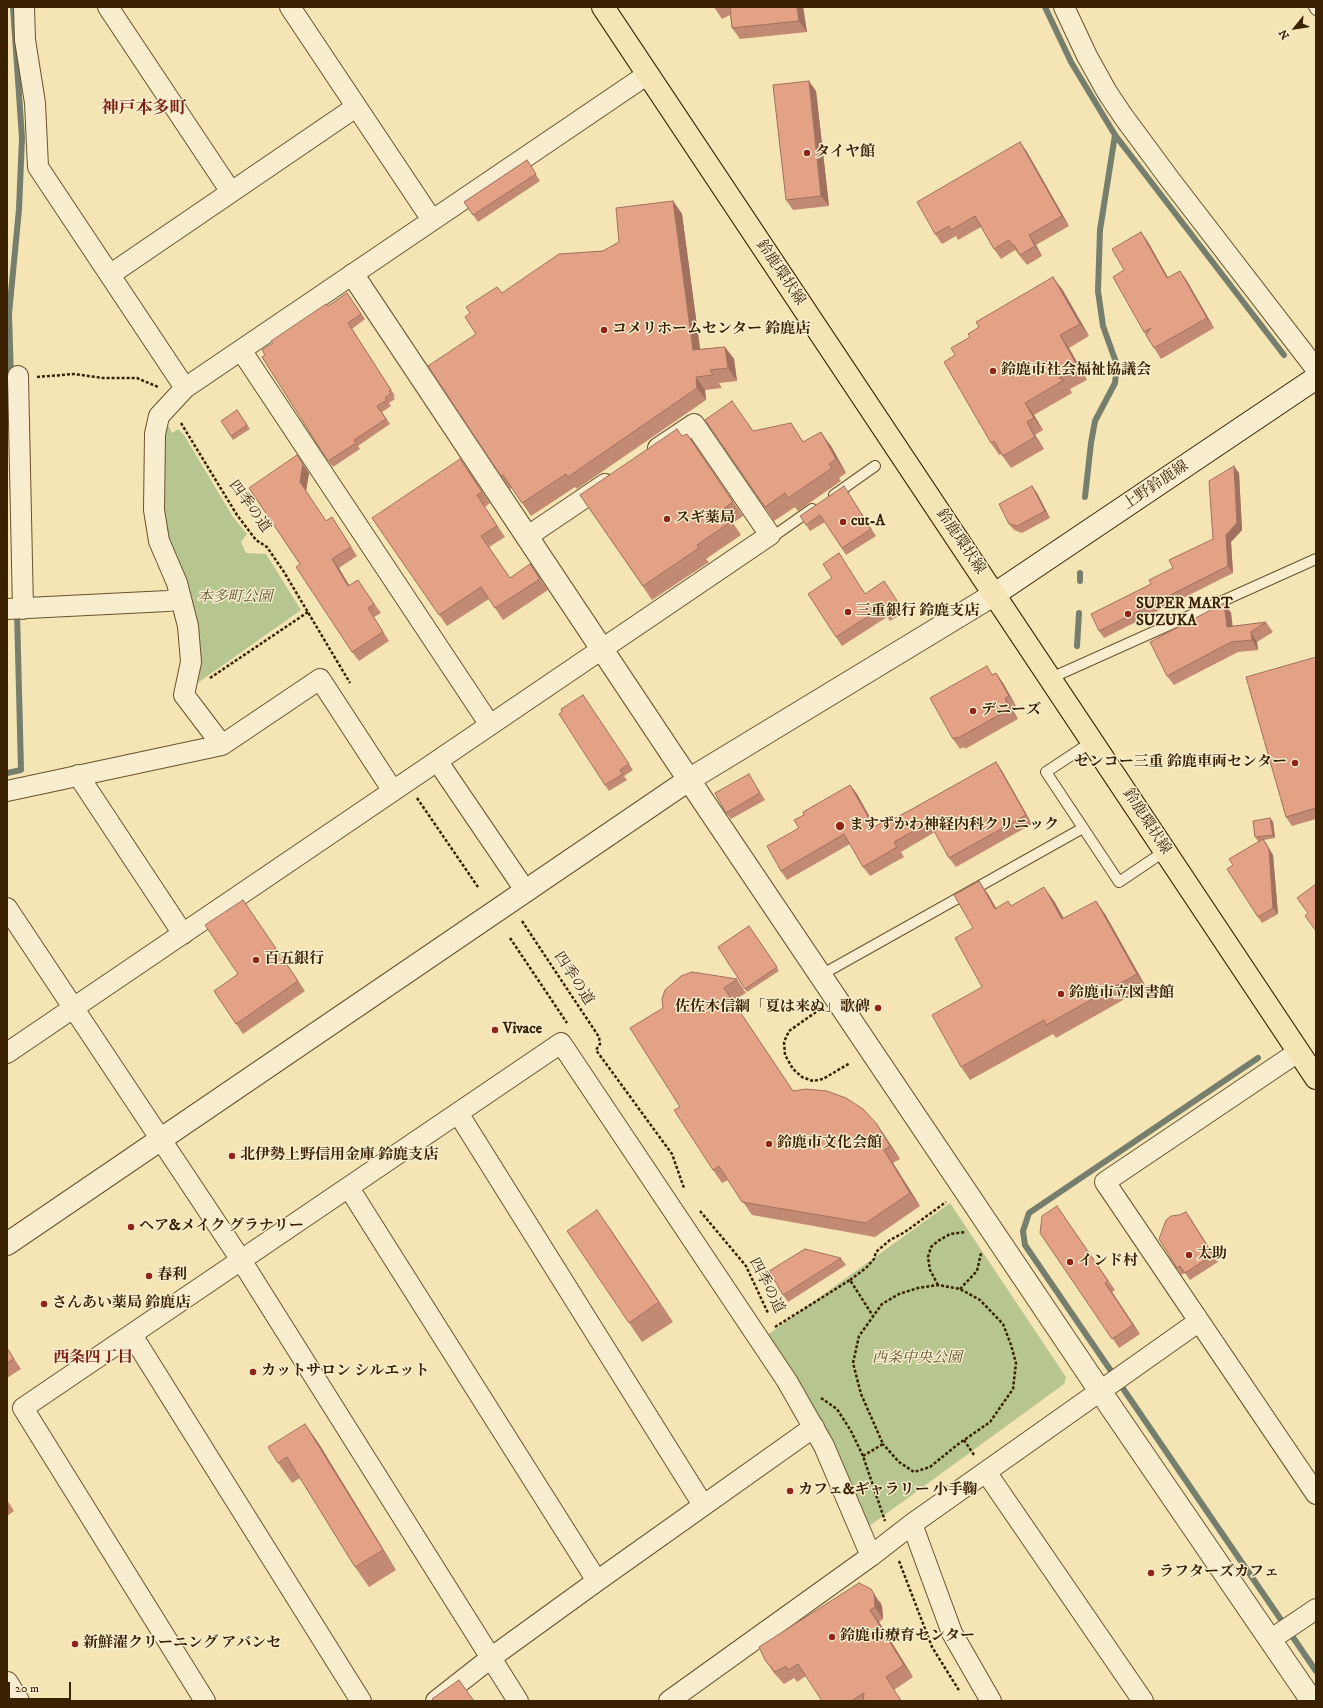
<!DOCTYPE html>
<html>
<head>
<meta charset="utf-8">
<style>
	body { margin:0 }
	#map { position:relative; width:1323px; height:1708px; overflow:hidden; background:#f5e5b5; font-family:"IM FELL DW Pica",serif }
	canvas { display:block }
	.frame { position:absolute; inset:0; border:8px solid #3a2100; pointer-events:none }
	.north { position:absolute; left:1275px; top:8px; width:40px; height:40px; -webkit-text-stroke:3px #f8eecf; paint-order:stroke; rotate:240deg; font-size:11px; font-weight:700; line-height:16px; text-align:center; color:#3a2100 }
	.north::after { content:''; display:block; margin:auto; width:14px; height:18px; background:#3a2100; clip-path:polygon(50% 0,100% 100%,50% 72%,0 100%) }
	.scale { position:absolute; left:8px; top:1682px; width:63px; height:18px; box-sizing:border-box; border:2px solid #3a2100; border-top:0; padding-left:5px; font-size:12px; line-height:14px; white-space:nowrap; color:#3a2100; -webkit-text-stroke:3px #f8eecf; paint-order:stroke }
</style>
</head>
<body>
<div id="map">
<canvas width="1323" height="1708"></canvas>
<div class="frame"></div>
<div class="north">N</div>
<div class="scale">20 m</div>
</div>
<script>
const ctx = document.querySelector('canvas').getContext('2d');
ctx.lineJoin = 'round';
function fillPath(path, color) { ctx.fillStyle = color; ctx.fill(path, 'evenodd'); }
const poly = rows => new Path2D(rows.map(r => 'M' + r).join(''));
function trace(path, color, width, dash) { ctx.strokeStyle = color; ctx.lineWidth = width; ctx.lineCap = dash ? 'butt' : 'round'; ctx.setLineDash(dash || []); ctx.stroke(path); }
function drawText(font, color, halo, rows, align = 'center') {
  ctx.font = font + ' "IM FELL DW Pica","Noto Serif JP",serif'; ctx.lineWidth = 3; ctx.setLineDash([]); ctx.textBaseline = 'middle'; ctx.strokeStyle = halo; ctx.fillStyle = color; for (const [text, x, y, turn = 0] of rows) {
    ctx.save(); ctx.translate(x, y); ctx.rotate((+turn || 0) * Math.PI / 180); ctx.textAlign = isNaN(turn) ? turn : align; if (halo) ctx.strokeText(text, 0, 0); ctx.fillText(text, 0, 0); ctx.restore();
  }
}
const green = poly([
	[167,423,172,433,178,429,184,435,233,517,247,534,241,542,246,553,266,554,301,610,192,687,160,511,161,446],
	[950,1203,1066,1377,1064,1384,868,1527,766,1336]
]);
const stream = poly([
	[1045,7,1071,62,1115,135,1284,355],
	[11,378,9,314,19,209,22,138,13,7],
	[1085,497,1091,443,1095,421,1115,383,1117,365,1103,326,1098,291,1100,230,1115,135],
	[1080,581,1080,573],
	[1077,646,1079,613],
	[7,773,21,770,17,612],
	[1258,1058,1029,1213,1023,1231,1025,1245,1316,1671]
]);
const path = poly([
	[37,377,74,374,103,378,137,378,158,387],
	[181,423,237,515,256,540,267,547,284,572,350,683],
	[210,678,308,612],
	[417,798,478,887],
	[522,921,599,1037,600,1044,596,1050,672,1154,684,1188],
	[510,938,567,1023],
	[816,1012,789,1031,784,1042,785,1055,793,1069,802,1077,813,1081,823,1079,850,1063],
	[700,1211,746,1266,768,1313],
	[850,1280,866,1268,874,1259,876,1252,890,1240,905,1232,946,1202],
	[938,1285,930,1270,928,1257,931,1247,938,1241,950,1234,966,1232],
	[960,1289,977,1271,981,1253],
	[775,1327,850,1280,873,1316],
	[821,1398,837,1409,851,1431,863,1456,885,1521],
	[964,1440,974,1455],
	[863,1456,883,1444,861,1394,853,1363,859,1336,882,1304,899,1294,918,1288,938,1285,960,1289,980,1300,1003,1324,1011,1345,1016,1363,1013,1389,990,1422,957,1445,930,1467,914,1472,899,1462,883,1444],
	[899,1561,932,1647,960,1692]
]);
const service = poly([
	[1314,7,1316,10],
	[834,495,875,466],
	[770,535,778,533,812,509],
	[1051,678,1316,559],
	[1093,741,1046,772,1119,882,1165,851],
	[821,975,1083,828]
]);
const minor = poly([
	[24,7,25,40,35,103,38,167,185,388],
	[108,7,231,192],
	[290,7,432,220],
	[1064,7,1087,56,1107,92,1123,116,1171,181,1316,369],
	[111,274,356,107],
	[241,350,490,725],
	[18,376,23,609],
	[528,536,605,484],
	[7,609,168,601,181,599],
	[222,745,320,679,393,791],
	[438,762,525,890],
	[78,775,183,934],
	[7,791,222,745,184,695,191,662,188,626,177,583,159,541,154,510,155,434,159,416,185,388,648,74],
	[7,908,241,1260,518,1701],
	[1298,1052,1105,1182,1316,1494],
	[7,1053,770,535,694,424,658,448],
	[458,1113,703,1505],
	[349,1188,597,1581],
	[132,1335,361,1701],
	[986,1472,1143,1701],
	[912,1524,952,1633,991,1701],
	[1270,1640,1316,1609],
	[205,1701,23,1408,561,1043,787,1381,824,1446,871,1556],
	[436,1701,492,1657,597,1581,814,1427],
	[669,1701,871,1556,912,1524,1198,1322]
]);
const tertiary = poly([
	[353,275,677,762,1100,1391,1312,1701],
	[7,1244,690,779,995,594],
	[7,1683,18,1701]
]);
const secondary = poly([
	[995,594,1316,378]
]);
const primary = poly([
	[603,7,1316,1078]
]);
const wall = poly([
	[714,7,803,7,807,32,740,39,732,28,730,15,722,19],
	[816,91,829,206,793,210,786,200],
	[1020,142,1027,152,1069,226,1036,245,1042,256,1027,265,1015,250,1001,259,994,249,981,227,958,240,956,236,942,244,935,234],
	[527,160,540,181,478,222,464,202],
	[673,201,682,214,700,349,725,347,734,359,737,381,719,383,722,388,705,390,706,400,577,489,575,487,531,516,512,488,510,489,501,476,476,334,470,313,502,293,603,251,619,242],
	[1141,232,1148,242,1168,278,1180,271,1187,281,1214,328,1161,359,1154,348,1144,332,1124,270],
	[1062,289,1089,336,1069,348,1087,380,1070,389,1072,393,1034,415,1043,430,1035,435,1044,449,1011,468,1001,454,999,455,991,443,955,355],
	[347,293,365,319,352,329,395,396,393,397,395,399,389,403,391,406,382,412,390,424,358,446,360,449,333,467,328,461,265,355,328,306],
	[237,410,250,429,233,440,221,421],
	[705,420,753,431,804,442,831,446,846,473,839,478,841,481,798,511,795,507,774,521],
	[687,434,743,516,733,523,741,535,706,559,709,562,652,600,580,495],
	[468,470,490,503,485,507,505,537,489,547,510,578,530,564,548,590,503,620,489,599,447,626,372,518],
	[309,473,306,491,326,521,332,517,357,556,339,568,349,586,364,589,381,613,374,617,389,641,359,661,352,652,300,564,249,488],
	[1239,473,1242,530,1231,542,1233,573,1104,638,1099,631,1151,584,1213,539],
	[1032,486,1037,493,1050,518,1022,533,1014,530,1009,524],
	[848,492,876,536,846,555,825,522,810,531,806,525],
	[839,553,865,594,891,591,904,612,890,621,887,617,842,646,836,637,832,578],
	[1224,603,1231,613,1232,626,1266,622,1273,632,1257,642,1258,650,1238,652,1174,685,1167,676],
	[1316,657,1316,819,1292,826,1286,817],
	[996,673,1003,683,1016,706,1012,709,1018,719,965,749,964,747,960,749,953,739,992,675],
	[583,695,633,770,624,776,627,780,609,791,605,785,562,712],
	[996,762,1002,771,1032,824,956,867,949,858,935,832,901,852,904,857,870,876,863,867,850,844,787,880,781,871,804,815,850,785,857,794,875,827,884,824,914,808],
	[753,781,765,800,731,819,726,813],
	[1270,818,1273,822,1275,838,1264,840,1273,855,1278,914,1262,923,1258,917,1233,865,1260,841,1258,841,1255,837],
	[988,894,996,908,1054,901,1064,919,1105,914,1146,987,1056,1038,1053,1034,970,1080,961,1067,982,987,973,928],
	[243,900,305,991,243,1034,214,991,238,974],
	[749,926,779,971,747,992,718,947],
	[737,979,746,993,733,1001,793,1091,876,1123,900,1159,893,1163,920,1206,875,1237,752,1215,728,1180,722,1183,713,1170,680,1107,663,1008],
	[1057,1206,1115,1290,1112,1292,1140,1334,1119,1348,1040,1233],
	[1186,1212,1218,1262,1190,1280,1185,1273,1181,1275,1177,1268,1179,1215],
	[611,1230,673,1322,642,1342,629,1323],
	[841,1258,846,1265,788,1302,783,1295],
	[7,1348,21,1369,7,1378],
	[305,1424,319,1444,396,1570,369,1587,355,1567,300,1478,292,1483,278,1463],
	[7,1500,14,1511,7,1516],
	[880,1601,882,1606,883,1619,879,1622,913,1677,894,1690,902,1701,822,1701,806,1676,797,1682,794,1678,784,1684,774,1673,765,1660]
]);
const shadedWall = poly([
	[797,7,803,7,807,32,799,21],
	[809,81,816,91,829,206,821,196],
	[1020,142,1027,152,1069,226,1062,216],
	[673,201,682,214,702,363,693,350],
	[1141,232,1148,242,1174,288,1167,278],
	[1029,235,1036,245,1042,256,1035,246],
	[1180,271,1187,281,1214,328,1207,318],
	[1053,277,1062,289,1089,336,1080,324],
	[1060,335,1069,348,1087,380,1078,367],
	[725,347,734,359,737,381,728,368],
	[696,377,705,390,706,400,697,388],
	[1025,403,1034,415,1043,430,1034,418],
	[1027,422,1035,435,1044,449,1035,437],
	[821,432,831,446,846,473,836,459],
	[297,455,309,473,306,491,300,482],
	[1234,466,1239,473,1242,530,1231,542,1233,573,1228,566,1226,535],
	[1032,486,1037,493,1050,518,1045,511],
	[839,553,845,563,871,604,865,594],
	[332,559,339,568,355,595,348,586],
	[1224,603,1231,613,1234,636,1227,627],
	[1251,632,1257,642,1258,650,1252,640],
	[996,673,1003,683,1016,706,1009,696],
	[1005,698,1012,709,1018,719,1010,709],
	[996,762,1002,771,1032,824,1026,815],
	[850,785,857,794,881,837,874,827],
	[1270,818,1273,822,1275,838,1273,835],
	[1263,839,1273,855,1278,914,1273,908],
	[979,881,988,894,1004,922,995,909],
	[1044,887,1054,901,1072,933,1062,919],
	[1096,901,1105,914,1146,987,1137,974],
	[876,1123,885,1136,900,1159,890,1146],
	[884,1150,893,1163,920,1206,910,1193],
	[597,1210,611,1230,673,1322,659,1302],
	[1186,1212,1191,1219,1218,1262,1213,1255],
	[1105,1283,1112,1292,1140,1334,1133,1325],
	[305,1424,319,1444,396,1570,383,1550],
	[871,1589,882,1606,883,1619,875,1607],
	[870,1610,879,1622,913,1677,904,1665]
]);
const building = poly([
	[730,7,797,7,799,21,732,28,730,7],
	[809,81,821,196,786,200,773,85,809,81],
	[1020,142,1062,216,1029,235,1035,246,1020,255,1014,245,1012,245,1009,240,994,249,975,216,951,230,949,226,935,234,917,202,1020,142],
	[527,160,536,174,473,215,464,202,527,160],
	[673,201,693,350,725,347,728,368,710,370,713,375,696,377,697,388,568,477,566,474,522,503,503,475,501,476,428,366,476,334,465,317,470,313,466,307,497,287,502,293,559,254,603,251,619,242,616,208,673,201],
	[1141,232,1167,278,1180,271,1207,318,1154,348,1146,335,1151,328,1144,332,1113,277,1124,270,1112,249,1141,232],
	[1053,277,1080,324,1060,335,1078,367,1059,378,1064,380,1025,403,1034,418,1027,422,1035,437,1003,456,994,441,991,443,944,362,955,355,951,348,970,337,968,334,979,327,976,322,1053,277],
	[347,293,361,314,348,323,391,390,389,391,391,393,385,398,387,400,377,406,386,419,354,440,356,443,328,461,262,357,265,355,262,350,273,343,271,341,326,304,328,306,347,293],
	[732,401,753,431,791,423,803,442,821,432,836,459,829,464,832,468,788,498,785,493,765,507,705,420,732,401],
	[237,410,247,425,231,436,221,421,237,410],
	[677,429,682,436,687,434,733,502,723,509,732,521,697,545,699,548,643,586,580,495,677,429],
	[297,455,303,464,300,482,326,521,332,517,351,547,332,559,348,586,358,580,374,604,368,608,383,632,352,652,296,567,300,564,249,488,297,455],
	[460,459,482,492,477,495,497,526,481,536,510,578,530,564,540,579,495,608,481,587,439,615,372,518,460,459],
	[1234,466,1237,523,1226,535,1228,566,1099,631,1091,614,1151,584,1149,580,1173,568,1169,560,1213,539,1209,481,1234,466],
	[844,486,871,529,842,548,820,515,806,525,800,516,844,486],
	[1032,486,1045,511,1017,526,1009,524,999,504,1032,486],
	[839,553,865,594,884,581,898,602,883,612,881,608,836,637,808,594,832,578,823,564,839,553],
	[1224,603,1227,627,1266,622,1251,632,1252,640,1231,642,1167,676,1150,642,1224,603],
	[1316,657,1316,808,1286,817,1246,677,1316,657],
	[987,666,992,675,996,673,1009,696,1005,698,1010,709,958,738,957,737,953,739,930,698,987,666],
	[583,695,629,764,620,770,623,774,605,785,559,714,562,712,561,709,583,695],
	[996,762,1026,815,949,858,929,822,894,842,897,847,863,867,844,834,781,871,767,846,799,828,794,820,804,815,803,812,850,785,874,827,883,822,884,824,914,808,996,762],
	[749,774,760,793,726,813,715,793,749,774],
	[1270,818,1273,835,1255,837,1253,821,1270,818],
	[1263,839,1269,849,1273,908,1258,917,1227,869,1233,865,1229,859,1263,839],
	[979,881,995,909,1008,901,1011,906,1044,887,1062,919,1096,901,1137,974,1046,1025,1044,1020,961,1067,932,1015,982,987,955,938,973,928,954,895,979,881],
	[1316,884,1316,931,1305,916,1308,913,1297,898,1316,884],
	[243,900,298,981,236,1024,214,991,238,974,205,925,243,900],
	[749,926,777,967,745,989,718,947,749,926],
	[692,972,737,979,724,988,793,1091,806,1089,827,1091,846,1098,863,1109,876,1123,890,1146,884,1150,910,1193,866,1223,742,1202,719,1166,713,1170,674,1110,680,1107,630,1028,663,1008,662,999,665,990,681,976,692,972],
	[1057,1206,1108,1281,1105,1283,1133,1325,1112,1339,1040,1233,1042,1216,1057,1206],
	[597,1210,659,1302,629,1323,567,1231,597,1210],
	[1186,1212,1213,1255,1185,1273,1180,1266,1177,1268,1159,1239,1166,1220,1171,1216,1179,1215,1186,1212],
	[805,1249,841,1258,783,1295,769,1271,805,1249],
	[7,1348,14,1359,7,1363,7,1348],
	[305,1424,383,1550,355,1567,287,1457,278,1463,268,1447,305,1424],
	[859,1583,871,1589,874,1594,875,1607,870,1610,904,1665,886,1677,901,1701,863,1701,864,1693,851,1701,822,1701,798,1664,788,1670,786,1666,775,1672,765,1660,759,1647,859,1583],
	[459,1680,474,1701,434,1701,432,1699,459,1680]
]);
const markers = [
	[807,153,4,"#8f2418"],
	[604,330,4,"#8f2418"],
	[993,371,4,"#8f2418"],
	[667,519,4,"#8f2418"],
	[843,522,4,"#8f2418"],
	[848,612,4,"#8f2418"],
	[1128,614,4,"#8f2418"],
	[973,711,4,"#8f2418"],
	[1295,763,4,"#8f2418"],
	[840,826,5,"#8f2418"],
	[256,960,4,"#8f2418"],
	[1061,994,4,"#8f2418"],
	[878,1008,4,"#8f2418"],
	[495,1030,4,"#8f2418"],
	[769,1144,4,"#8f2418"],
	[232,1156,4,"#8f2418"],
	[131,1227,4,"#8f2418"],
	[1189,1255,4,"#8f2418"],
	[1070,1262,4,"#8f2418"],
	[149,1276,4,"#8f2418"],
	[44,1304,4,"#8f2418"],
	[253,1372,4,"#8f2418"],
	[790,1491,4,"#8f2418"],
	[1151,1573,4,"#8f2418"],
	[832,1637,4,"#8f2418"],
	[75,1644,4,"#8f2418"]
];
const poiNames = [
	["タイヤ館",815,153],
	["コメリホームセンター 鈴鹿店",612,330],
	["鈴鹿市社会福祉協議会",1001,371],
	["スギ薬局",675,519],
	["cut-A",851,522],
	["SUPER MART",1136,605],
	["SUZUKA",1136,622],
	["三重銀行 鈴鹿支店",856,612],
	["デニーズ",981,711],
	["センコー三重 鈴鹿車両センター",1287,763,"right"],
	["ますずかわ神経内科クリニック",849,826],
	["百五銀行",264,960],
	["鈴鹿市立図書館",1069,994],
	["佐佐木信綱「夏は来ぬ」歌碑",870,1008,"right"],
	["Vivace",503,1030],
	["鈴鹿市文化会館",777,1144],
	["北伊勢上野信用金庫 鈴鹿支店",240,1156],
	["ヘア&メイク グラナリー",139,1227],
	["太助",1197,1255],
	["インド村",1078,1262],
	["春利",157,1276],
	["さんあい薬局 鈴鹿店",52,1304],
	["カットサロン シルエット",261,1372],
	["カフェ&ギャラリー 小手鞠",798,1491],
	["ラフターズカフェ",1159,1573],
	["鈴鹿市療育センター",840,1637],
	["新鮮濯クリーニング アバンセ",83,1644]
];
const streetNames = [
	["鈴鹿環状線",780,273,56],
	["上野鈴鹿線",1156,486,-34],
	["四季の道",249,507,54],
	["鈴鹿環状線",960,542,56],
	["鈴鹿環状線",1146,822,57],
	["四季の道",573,979,57],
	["四季の道",766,1286,63]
];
const parkNames = [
	["本多町公園",235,598],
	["西条中央公園",917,1359]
];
const neighbourhoodNames = [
	["西条四丁目",93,1359]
];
const quarterNames = [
	["神戸本多町",144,109]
];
fillPath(green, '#b7c691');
trace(stream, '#767f6d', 6);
trace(service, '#69522d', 12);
trace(minor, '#69522d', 22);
trace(tertiary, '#69522d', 24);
trace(secondary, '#3a2100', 24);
trace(primary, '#3a2100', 24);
trace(path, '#3a2100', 2.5, [3, 2]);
trace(service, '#f8eecf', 10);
trace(minor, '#f8eecf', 20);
trace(tertiary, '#f8eecf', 22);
trace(secondary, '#f8eecf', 22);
trace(primary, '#f5e5b5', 22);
fillPath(wall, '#c38a73');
fillPath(shadedWall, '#9f715e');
fillPath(building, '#e3a186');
trace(building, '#9f715e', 1);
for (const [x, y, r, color] of markers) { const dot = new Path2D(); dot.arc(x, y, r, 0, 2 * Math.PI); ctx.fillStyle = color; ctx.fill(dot); trace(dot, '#f8eecf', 1.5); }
drawText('bold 15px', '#3a2100', '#f8eecf', poiNames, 'left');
drawText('15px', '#3a2100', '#f8eecf', streetNames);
drawText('italic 15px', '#60532c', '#f8eecf', parkNames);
drawText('bold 16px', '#7a1f14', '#f8eecf', neighbourhoodNames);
drawText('bold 17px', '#7a1f14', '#f8eecf', quarterNames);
</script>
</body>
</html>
